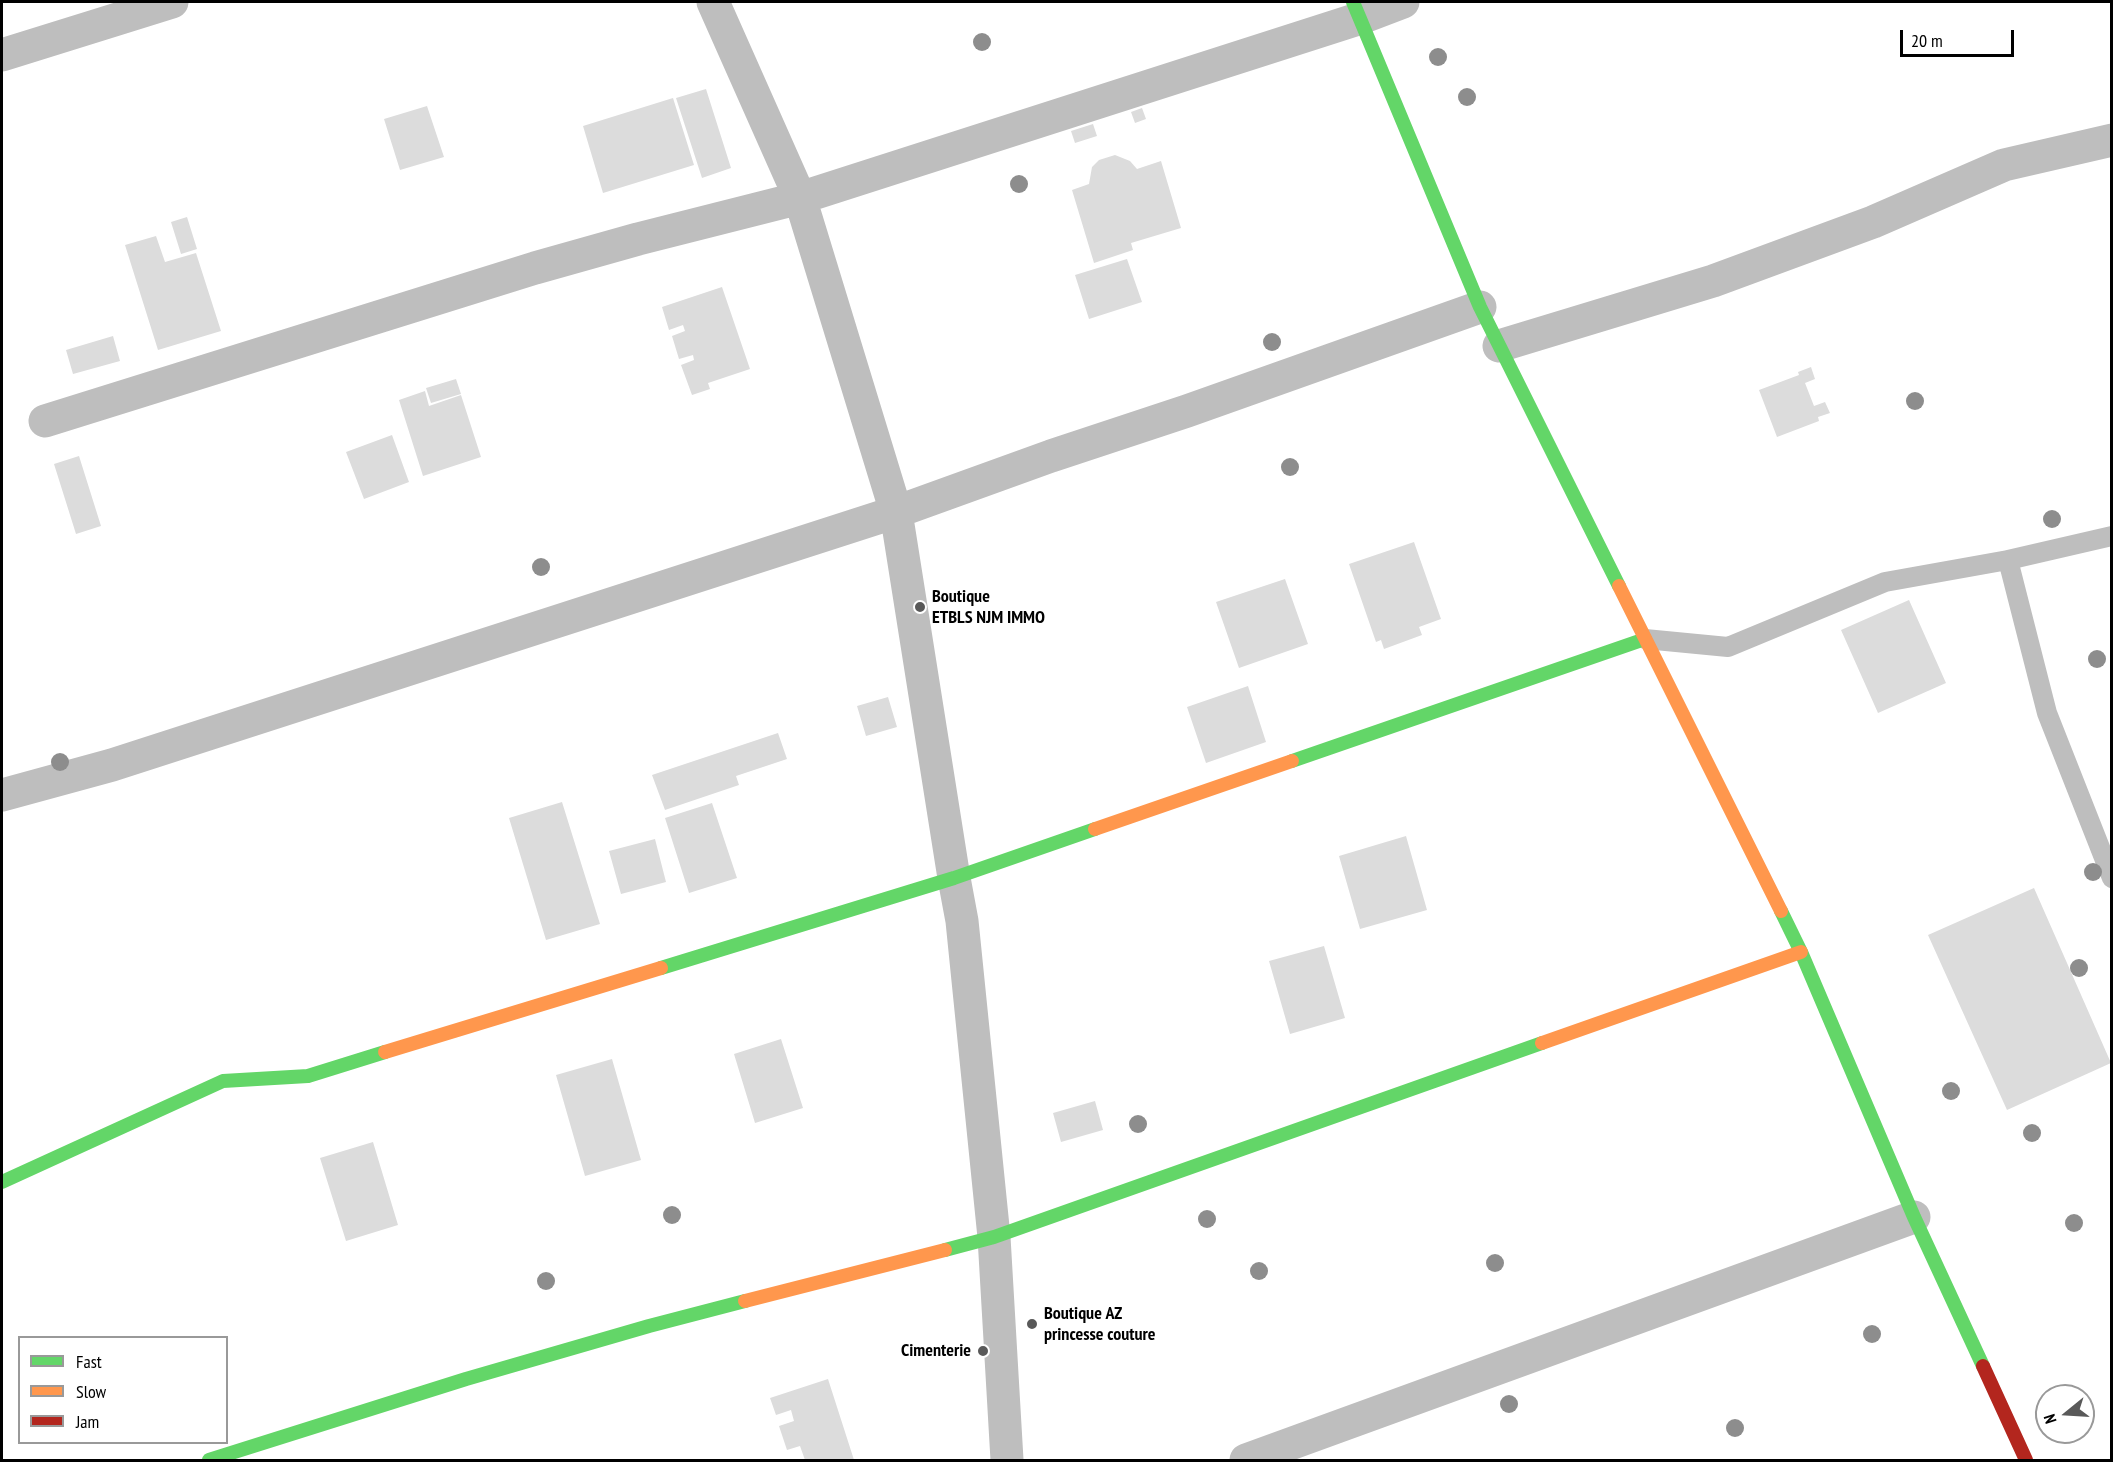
<!DOCTYPE html>
<html>
<head>
<meta charset="utf-8">
<style>
	body { margin:0 }
	#map { position:relative; width:2113px; height:1462px; overflow:hidden; background:#fff; font-family:"PT Sans Narrow",sans-serif }
	canvas { display:block }
	.frame { position:absolute; inset:0; border:3px solid #000; pointer-events:none }
	.legend { position:absolute; left:18px; top:1336px; width:210px; height:108px; box-sizing:border-box; background:#fff; border:2px solid #999; margin:0; padding:8px 10px; list-style:none; font-size:18px; color:#000 }
	.legend li { display:flex; align-items:center; gap:12px; height:30px }
	.legend b { width:30px; border:2px solid #999 }
	.north { position:absolute; left:2035px; top:1384px; width:60px; height:60px; box-sizing:border-box; background:#fff; border:2px solid #999; border-radius:50%; rotate:252deg; font-size:16px; font-weight:700; line-height:24px; text-align:center; color:#000 }
	.north::after { content:''; display:block; margin:auto; width:21px; height:27px; background:#595959; clip-path:polygon(50% 0,100% 100%,50% 72%,0 100%) }
	.scale { position:absolute; left:1900px; top:30px; width:114px; height:27px; box-sizing:border-box; border:3px solid #000; border-top:0; padding-left:8px; font-size:18px; line-height:21px; white-space:nowrap; color:#000; -webkit-text-stroke:4px #fff; paint-order:stroke }
</style>
</head>
<body>
<div id="map">
<canvas width="2113" height="1462"></canvas>
<div class="frame"></div>
<ul class="legend">
<li><b style="height:8px;background:#63d668"></b>Fast</li>
<li><b style="height:8px;background:#ff974d"></b>Slow</li>
<li><b style="height:8px;background:#b3261e"></b>Jam</li>
</ul>
<div class="north">N</div>
<div class="scale">20 m</div>
</div>
<script>
const ctx = document.querySelector('canvas').getContext('2d');
ctx.lineJoin = 'round';
function fillPath(path, color) { ctx.fillStyle = color; ctx.fill(path, 'evenodd'); }
const poly = rows => new Path2D(rows.map(r => 'M' + r).join(''));
function trace(path, color, width, dash) { ctx.strokeStyle = color; ctx.lineWidth = width; ctx.lineCap = dash ? 'butt' : 'round'; ctx.setLineDash(dash || []); ctx.stroke(path); }
function drawText(font, color, halo, rows, align = 'center') {
  ctx.font = font + ' "PT Sans Narrow",sans-serif'; ctx.lineWidth = 4.5; ctx.setLineDash([]); ctx.textBaseline = 'middle'; ctx.strokeStyle = halo; ctx.fillStyle = color; for (const [text, x, y, turn = 0] of rows) {
    ctx.save(); ctx.translate(x, y); ctx.rotate((+turn || 0) * Math.PI / 180); ctx.textAlign = isNaN(turn) ? turn : align; if (halo) ctx.strokeText(text, 0, 0); ctx.fillText(text, 0, 0); ctx.restore();
  }
}
const building = poly([
	[706,89,731,168,702,178,676,98],
	[673,98,694,165,603,193,583,126],
	[427,106,444,157,400,170,384,119],
	[1142,108,1146,119,1135,123,1131,112],
	[1093,124,1097,136,1075,143,1071,131],
	[1115,155,1130,161,1137,169,1161,161,1181,228,1131,243,1133,250,1094,263,1072,190,1089,184,1092,167,1099,160],
	[187,217,197,249,181,254,171,222],
	[156,236,165,262,196,253,221,331,158,350,125,245],
	[1127,259,1142,302,1089,319,1075,275],
	[722,287,750,369,708,383,710,389,692,395,681,365,694,360,693,355,679,359,672,336,685,331,683,325,669,330,662,307],
	[113,336,120,361,73,374,66,350],
	[1811,367,1815,379,1805,383,1814,406,1825,402,1830,413,1818,417,1819,421,1777,437,1759,390,1799,375,1798,372],
	[456,379,461,394,431,403,426,388],
	[425,391,429,406,461,395,481,457,423,476,399,400],
	[392,435,409,482,364,499,346,452],
	[79,456,101,526,76,534,54,464],
	[1414,542,1441,619,1419,627,1422,635,1384,649,1381,640,1376,642,1349,564],
	[1285,579,1308,644,1239,668,1216,602],
	[1909,600,1946,683,1878,713,1841,630],
	[1248,686,1266,742,1206,763,1187,707],
	[888,697,897,727,866,736,857,706],
	[778,733,787,759,736,776,739,785,665,810,652,775],
	[562,802,600,924,546,940,509,818],
	[712,803,737,878,689,893,665,818],
	[1406,836,1427,910,1360,929,1339,856],
	[655,839,666,882,621,894,609,851],
	[2034,888,2111,1063,2007,1110,1928,935],
	[1324,946,1345,1018,1290,1034,1269,961],
	[781,1039,803,1108,755,1123,734,1054],
	[612,1059,641,1160,585,1176,556,1075],
	[1095,1101,1103,1130,1061,1142,1053,1113],
	[373,1142,398,1225,346,1241,320,1158],
	[828,1379,854,1460,805,1460,800,1446,787,1450,779,1426,794,1421,791,1410,776,1415,770,1398]
]);
const lane = poly([
	[2008,560,2047,713,2112,878],
	[1645,639,1728,647,1885,582,2008,560,2112,536]
]);
const street = poly([
	[713,2,800,198,896,512,954,878,962,921,994,1237,1007,1460],
	[2,55,172,2],
	[1499,346,1713,281,1873,222,2004,165,2112,140],
	[45,421,535,268,638,239,800,198,1361,18,1403,2],
	[2,795,112,765,896,512,1051,456,1187,411,1480,307],
	[1246,1460,1914,1217]
]);
const fast = poly([
	[1353,2,1480,307,1619,586],
	[1292,761,1645,639],
	[1781,911,1801,952,1914,1217,1983,1366],
	[661,968,954,878,1095,829],
	[2,1182,223,1081,308,1076,385,1052],
	[945,1250,994,1237,1542,1043],
	[209,1460,466,1379,649,1326,745,1301]
]);
const slow = poly([
	[1619,586,1781,911],
	[1095,829,1292,761],
	[1542,1043,1801,952],
	[385,1052,661,968],
	[745,1301,945,1250]
]);
const jam = poly([
	[1983,1366,2026,1460]
]);
const trees = [
	[982,42],
	[1438,57],
	[1467,97],
	[1019,184],
	[1272,342],
	[1915,401],
	[1290,467],
	[2052,519],
	[541,567],
	[2097,659],
	[60,762],
	[2093,872],
	[2079,968],
	[1951,1091],
	[1138,1124],
	[2032,1133],
	[672,1215],
	[1207,1219],
	[2074,1223],
	[1495,1263],
	[1259,1271],
	[546,1281],
	[1872,1334],
	[1509,1404],
	[1735,1428]
];
const markers = [
	[920,607,6,"#595959"],
	[1032,1324,6,"#595959"],
	[983,1351,6,"#595959"]
];
const poiNames = [
	["Boutique",932,597],
	["ETBLS NJM IMMO",932,618],
	["Boutique AZ",1044,1314],
	["princesse couture",1044,1335],
	["Cimenterie",971,1351,"right"]
];
fillPath(building, '#dcdcdc');
trace(lane, '#bebebe', 20);
trace(street, '#bebebe', 33);
trace(fast, '#63d668', 14);
trace(slow, '#ff974d', 14);
trace(jam, '#b3261e', 14);
ctx.fillStyle = '#8d8d8d';
for (const [x, y] of trees) { ctx.beginPath(); ctx.arc(x, y, 9, 0, 2 * Math.PI); ctx.fill(); }
for (const [x, y, r, color] of markers) { const dot = new Path2D(); dot.arc(x, y, r, 0, 2 * Math.PI); ctx.fillStyle = color; ctx.fill(dot); trace(dot, '#fff', 2); }
drawText('bold 18px', '#000', '#fff', poiNames, 'left');
</script>
</body>
</html>
